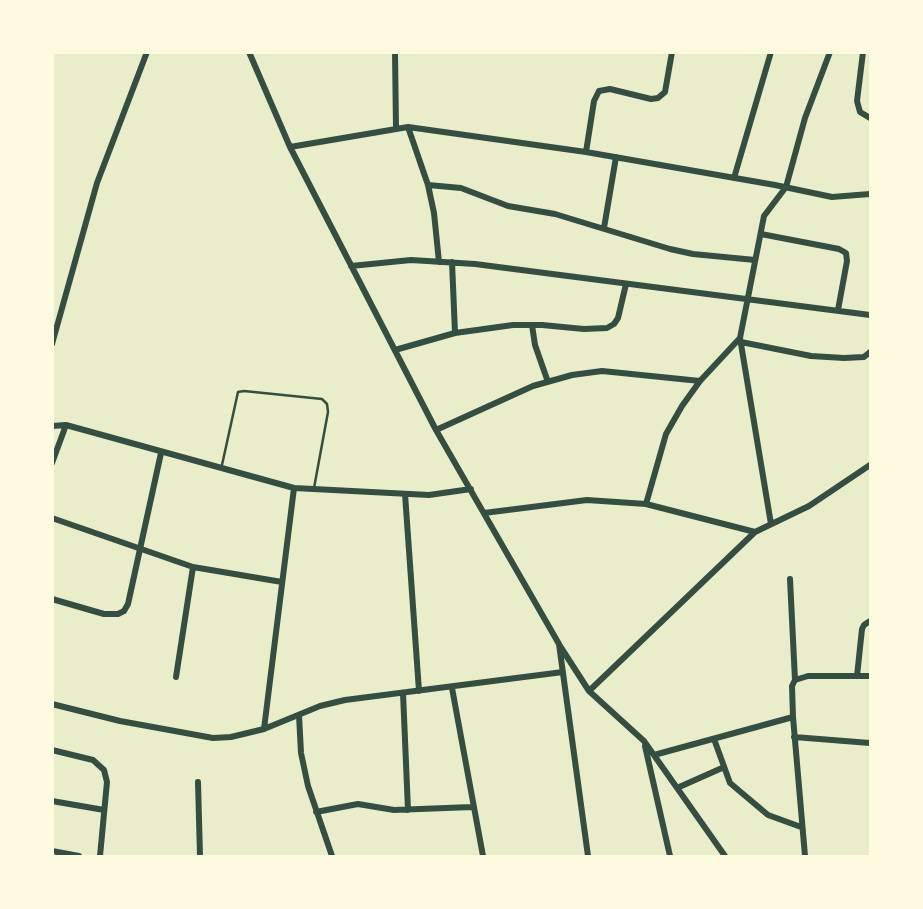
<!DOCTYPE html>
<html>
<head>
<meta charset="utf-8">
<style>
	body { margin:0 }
	#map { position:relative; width:923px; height:909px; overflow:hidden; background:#e9edc9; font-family:"Work Sans",sans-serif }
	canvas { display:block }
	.frame { position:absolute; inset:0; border:54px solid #fefae0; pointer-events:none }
</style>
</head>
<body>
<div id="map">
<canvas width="923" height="909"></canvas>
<div class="frame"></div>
</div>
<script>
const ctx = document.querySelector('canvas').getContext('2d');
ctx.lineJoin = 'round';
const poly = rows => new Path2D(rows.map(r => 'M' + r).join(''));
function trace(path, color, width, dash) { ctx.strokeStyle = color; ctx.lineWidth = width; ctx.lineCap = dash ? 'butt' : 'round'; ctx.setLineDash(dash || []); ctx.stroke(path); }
const service = poly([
	[222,465,238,392,244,391,322,399,327,404,328,412,314,488]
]);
const minor = poly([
	[249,52,290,147,436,430,559,644,588,856],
	[395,52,396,128],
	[863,52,857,101,860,112,870,118],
	[408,127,428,185,434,213,439,262],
	[290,147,408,127,586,152,775,185,832,197,870,194],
	[586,152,594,101,599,91,610,89,651,99,658,98,665,92,672,52],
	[734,178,771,52],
	[428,185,461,188,508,206,555,214,670,249,693,254,755,260],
	[604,228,616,157],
	[761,234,839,249,846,253,847,261,838,310],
	[452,262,455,333],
	[351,266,411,260,475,264,870,315],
	[532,325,535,345,548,382],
	[741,342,811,356,844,358,864,357,870,352],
	[52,344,97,183,147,52],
	[395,350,455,333,513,325,542,325,584,329,607,328,614,324,618,318,626,284],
	[52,426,66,425,294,488,429,495,471,489],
	[436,430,533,386,572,375,602,371,700,381],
	[52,463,66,425],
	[405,494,419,691],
	[646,504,666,434,682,406,700,381,740,338],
	[484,513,587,500,646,504,755,532],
	[52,518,193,567,282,582],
	[771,524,740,338,764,216,786,187,805,118,830,52],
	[790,579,795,680],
	[52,599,104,614,118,614,124,611,128,604,161,453],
	[560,646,589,691,644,741,725,856],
	[857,676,862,629,864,625,870,621],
	[176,677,193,567],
	[452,688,483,856],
	[589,691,755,532,809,506,870,465],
	[403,693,408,810],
	[52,704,120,721,213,738,231,737,264,729,320,706,345,700,563,672],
	[299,715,301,753,308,786,332,856],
	[264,729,294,488],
	[794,737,870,743],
	[714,739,730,783,768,815,801,827],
	[645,746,670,856],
	[52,750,93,760,104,770,107,782,100,856],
	[654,755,793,717],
	[198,782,200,856],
	[677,788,722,768],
	[52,801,104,810],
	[316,812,358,804,394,810,472,807],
	[52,851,79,856],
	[805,856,793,717,792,686,795,680,808,676,870,676]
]);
trace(service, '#344e41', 2.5);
trace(minor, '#344e41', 6);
</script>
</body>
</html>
